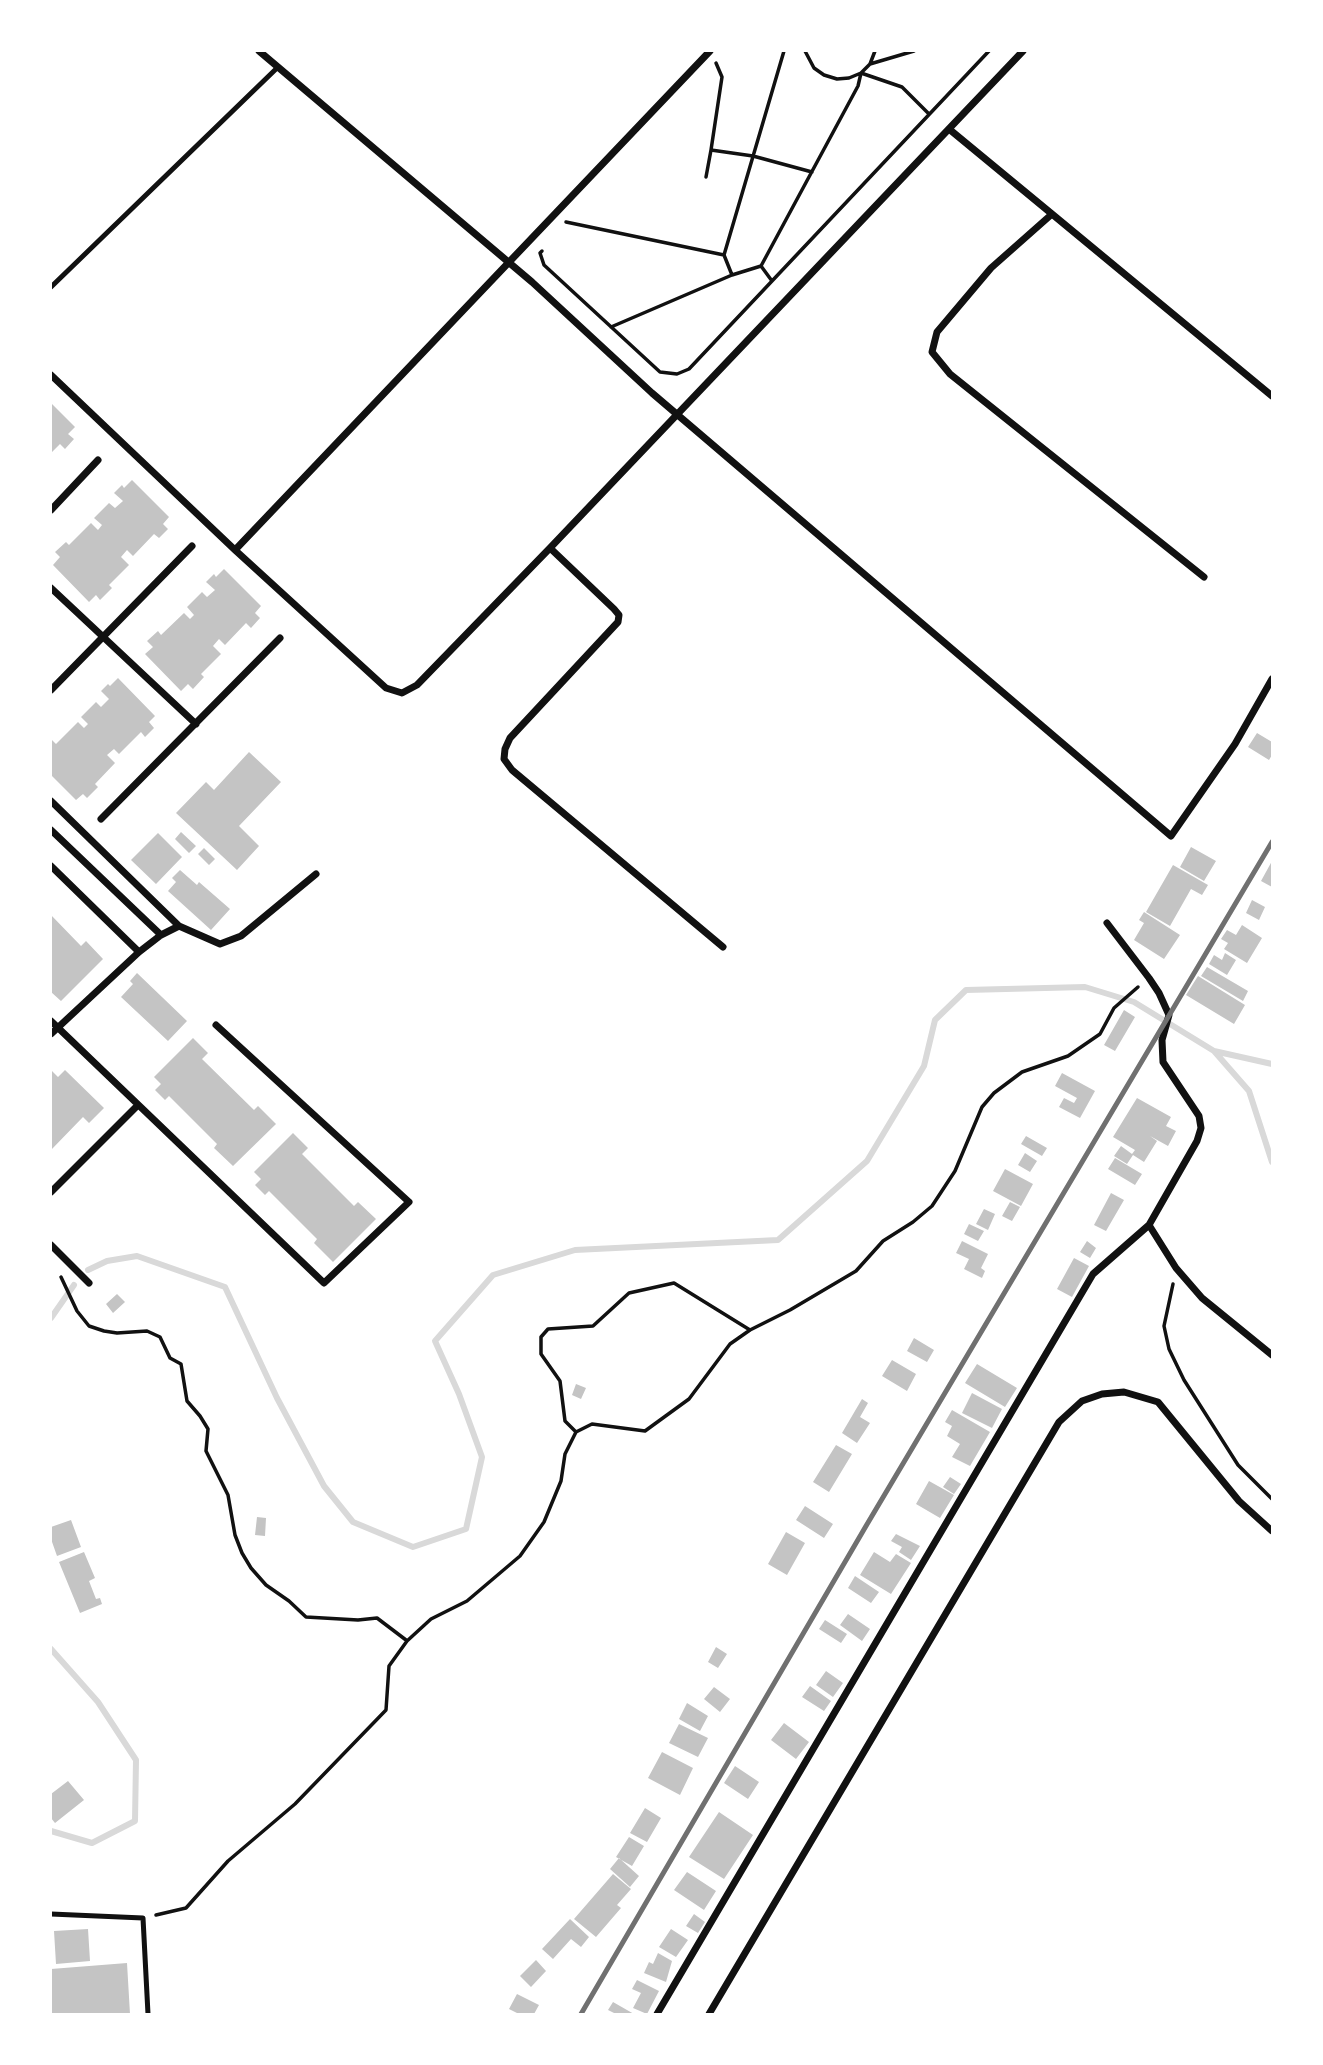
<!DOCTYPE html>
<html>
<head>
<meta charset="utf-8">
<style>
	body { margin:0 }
	#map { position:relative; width:1323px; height:2065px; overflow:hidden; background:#fff; font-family:"IBM Plex Serif",serif }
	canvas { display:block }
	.frame { position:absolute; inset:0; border:52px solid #fff; pointer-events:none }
</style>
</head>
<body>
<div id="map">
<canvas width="1323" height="2065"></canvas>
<div class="frame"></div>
</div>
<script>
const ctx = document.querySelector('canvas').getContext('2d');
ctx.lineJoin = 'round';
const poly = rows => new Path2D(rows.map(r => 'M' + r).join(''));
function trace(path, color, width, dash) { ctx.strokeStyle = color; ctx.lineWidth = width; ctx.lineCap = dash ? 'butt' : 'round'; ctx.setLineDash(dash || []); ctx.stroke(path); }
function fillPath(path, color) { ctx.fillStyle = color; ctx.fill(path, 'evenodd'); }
const stream = poly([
	[1214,1051,1272,1064],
	[88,1270,107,1261,137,1256,225,1287,277,1398,324,1486,353,1522,413,1547,466,1529,482,1457,459,1394,435,1341,493,1275,575,1250,778,1240,867,1161,924,1066,935,1020,966,990,1085,987,1134,1002,1214,1051,1249,1091,1272,1162],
	[51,1318,74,1285],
	[51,1649,98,1702,136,1760,135,1821,92,1843,51,1831]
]);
const building = poly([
	[51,403,75,427,68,434,74,439,65,449,60,444,51,453],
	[132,480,169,517,163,524,168,529,159,538,154,534,133,556,127,550,121,557,129,565,109,585,112,588,100,600,96,595,89,602,53,565,60,557,55,552,66,542,69,545,91,523,98,530,102,525,94,518,109,503,115,508,123,501,114,493,122,485,124,488],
	[224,569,261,606,255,613,260,618,251,628,246,623,225,645,219,639,213,646,221,654,201,674,204,677,193,689,188,684,181,691,145,654,153,647,147,641,158,631,161,635,184,613,190,619,194,615,187,607,202,592,207,597,215,590,206,582,214,574,216,577],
	[118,678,155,716,149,722,154,728,145,737,141,732,119,754,114,749,107,755,115,763,95,784,98,787,87,798,83,794,76,800,51,775,51,739,56,744,78,722,84,728,88,724,81,717,96,702,101,707,109,699,101,691,108,684,110,686],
	[1257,733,1272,742,1272,755,1269,760,1248,747],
	[249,752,281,782,239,826,259,846,237,870,176,813,206,782,214,790],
	[181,832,196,846,189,853,175,839],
	[158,833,182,857,156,884,131,860],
	[1191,847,1216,861,1204,881,1180,867],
	[204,848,215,859,209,865,198,854],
	[1272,861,1272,887,1261,881],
	[1173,865,1208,885,1202,895,1191,889,1170,926,1146,912],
	[180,870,197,885,199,882,230,909,211,930,168,891,176,882,172,878],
	[1252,900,1265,907,1259,920,1246,913],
	[1144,912,1180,935,1164,959,1134,940,1144,923,1139,920],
	[51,915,81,946,86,941,103,959,61,1001,51,992],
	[1242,925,1262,938,1247,963,1224,949,1228,943,1221,939,1227,930,1236,935],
	[1225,953,1236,960,1227,975,1209,964,1214,955,1222,960],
	[1207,967,1248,991,1243,1001,1201,976],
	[137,973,187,1021,168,1041,121,997,133,984,130,981],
	[1198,976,1245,1005,1234,1024,1186,995],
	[1124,1010,1135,1017,1115,1051,1104,1045],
	[193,1038,208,1053,202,1059,254,1110,258,1106,276,1124,233,1166,214,1148,217,1144,169,1096,165,1100,155,1090,161,1084,154,1077],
	[65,1070,104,1108,89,1123,83,1117,51,1150,51,1072,52,1071,58,1077],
	[1062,1073,1095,1091,1080,1118,1059,1107,1064,1098,1074,1103,1077,1098,1055,1086],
	[1137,1098,1171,1117,1166,1126,1176,1131,1168,1146,1150,1136,1157,1141,1144,1162,1133,1155,1127,1164,1114,1156,1121,1146,1132,1154,1135,1150,1113,1137],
	[293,1133,308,1148,302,1154,354,1206,358,1202,376,1219,333,1262,314,1243,317,1239,269,1191,265,1195,255,1185,261,1179,254,1172],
	[1026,1136,1047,1148,1042,1156,1021,1144],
	[1025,1153,1037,1161,1030,1172,1018,1165],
	[1115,1158,1142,1174,1135,1185,1108,1169],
	[1005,1169,1033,1184,1021,1206,993,1191],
	[1111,1193,1124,1200,1106,1231,1094,1225],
	[1010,1202,1020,1207,1012,1221,1002,1216],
	[984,1209,995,1214,988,1230,976,1224],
	[969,1224,984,1231,978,1241,964,1234],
	[962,1241,988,1254,981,1268,985,1271,982,1278,964,1269,969,1259,956,1253],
	[1087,1241,1096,1248,1090,1258,1080,1252],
	[1074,1258,1089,1266,1072,1297,1057,1289],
	[117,1294,125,1302,113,1313,106,1304],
	[914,1338,934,1350,927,1362,907,1351],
	[892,1360,916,1374,907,1391,882,1376],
	[977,1364,1017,1388,1005,1407,965,1383],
	[576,1384,586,1388,581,1399,572,1395],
	[972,1393,1002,1409,992,1428,962,1413],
	[862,1399,868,1403,860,1417,870,1423,857,1443,842,1433],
	[952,1410,990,1432,970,1466,952,1457,960,1444,947,1436,952,1426,945,1422],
	[836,1445,852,1454,829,1492,813,1482],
	[950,1477,961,1484,954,1494,943,1487],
	[929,1481,954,1495,940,1518,916,1504],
	[805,1506,833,1524,824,1538,796,1520],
	[257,1517,266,1518,265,1536,255,1535],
	[71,1520,81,1547,57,1556,51,1539,51,1527],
	[786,1532,805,1543,787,1575,768,1564],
	[896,1534,920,1546,911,1560,899,1552,902,1547,891,1541],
	[84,1552,95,1578,89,1581,96,1599,100,1598,102,1604,80,1613,59,1562],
	[874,1552,890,1562,896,1554,911,1563,891,1594,860,1575],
	[855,1576,879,1592,871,1603,848,1588],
	[848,1614,870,1629,862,1641,840,1625],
	[825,1620,847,1634,841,1643,819,1629],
	[716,1647,727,1654,718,1668,708,1662],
	[826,1671,843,1683,833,1697,816,1685],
	[810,1686,831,1701,824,1711,802,1697],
	[714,1687,730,1699,720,1712,704,1699],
	[687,1703,708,1716,700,1731,679,1719],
	[784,1723,809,1742,796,1759,771,1740],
	[679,1724,708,1738,698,1757,669,1743],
	[662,1752,693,1768,680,1795,648,1778],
	[735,1766,759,1782,748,1799,724,1783],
	[68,1781,84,1800,55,1823,51,1818,51,1794],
	[645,1808,661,1818,647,1842,630,1833],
	[719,1812,753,1835,724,1879,689,1857],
	[629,1837,644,1846,632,1866,616,1857],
	[619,1858,639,1876,630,1887,610,1869],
	[687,1872,716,1891,704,1910,674,1890],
	[613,1874,631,1889,617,1905,621,1908,596,1937,574,1919],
	[694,1914,705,1922,698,1933,686,1926],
	[570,1919,589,1937,581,1947,571,1939,553,1959,542,1949],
	[88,1929,90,1961,56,1964,54,1931],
	[671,1929,688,1940,676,1957,659,1947],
	[658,1953,672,1961,666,1982,644,1973,649,1962,653,1964],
	[536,1960,546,1971,531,1987,520,1976],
	[127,1963,130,2014,51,2014,51,1969],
	[637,1980,659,1991,647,2014,633,2008,641,1993,632,1989],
	[517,1994,539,2005,534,2014,519,2014,509,2009],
	[613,2002,634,2014,616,2014,608,2010]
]);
const path = poly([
	[805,51,814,68,824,75,837,79,849,78,861,73,870,64,875,51],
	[870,64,914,51],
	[711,150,722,77,716,63],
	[706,177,711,150,753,156,812,172],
	[566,222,724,255,732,275],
	[542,251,540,253,544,265,660,372,677,374,689,369,989,51],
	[724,255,784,51],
	[761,266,858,86,861,73,902,87,929,114],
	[611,327,732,275,761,266,772,281],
	[61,1277,77,1311,89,1326,104,1331,117,1333,147,1331,160,1337,170,1358,181,1364,187,1401,200,1416,208,1429,206,1451,228,1495,235,1535,242,1553,251,1568,266,1585,289,1601,306,1617,358,1620,377,1618,406,1640],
	[1173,1284,1164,1326,1169,1349,1184,1380,1238,1465,1272,1499],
	[576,1432,565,1421,560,1381,541,1354,541,1337,548,1329,593,1326,629,1293,674,1283,750,1330],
	[156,1915,186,1908,228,1861,295,1804,386,1710,389,1666,407,1641,431,1619,467,1601,520,1556,544,1522,561,1481,565,1454,576,1432,592,1424,645,1431,689,1399,730,1344,750,1330,790,1310,856,1271,883,1241,913,1222,932,1206,955,1171,982,1107,994,1093,1022,1072,1068,1056,1100,1034,1114,1008,1138,987]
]);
const service = poly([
	[51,287,277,68],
	[51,1914,143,1918,148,2014]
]);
const minor = poly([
	[259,51,532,282,652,393,1171,836,1235,744,1272,679],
	[949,129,1052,214,991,268,937,332,932,352,950,374,1204,577],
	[1052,214,1272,396],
	[51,375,235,550,386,688,402,693,417,685,550,548,1023,51],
	[51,510,98,460],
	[550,548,614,609,619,615,618,622,510,738,505,749,504,759,512,770,723,947],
	[235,550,710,51],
	[51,588,196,724],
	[51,690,192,546],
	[51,801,179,926],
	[101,819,280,638],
	[51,830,161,935],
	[51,866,139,952],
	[51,1021,324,1283,409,1202,216,1025],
	[51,1034,139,952,161,935,179,926,220,944,241,936,316,874],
	[51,1192,137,1106],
	[1149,1225,1176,1268,1202,1298,1272,1355],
	[51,1245,89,1283],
	[657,2014,1093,1274,1149,1225,1197,1141,1201,1128,1199,1116,1163,1062,1162,1040,1169,1015,1159,993,1149,978,1107,923],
	[709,2014,1059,1422,1082,1401,1102,1394,1124,1392,1158,1402,1239,1501,1272,1531]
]);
const rail = poly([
	[581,2014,866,1526,1272,842]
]);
trace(stream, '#d9d9d9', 6);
fillPath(building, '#c4c4c4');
trace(path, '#111', 3.5);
trace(service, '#111', 5);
trace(minor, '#111', 7);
trace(rail, '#707070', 5);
</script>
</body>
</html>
